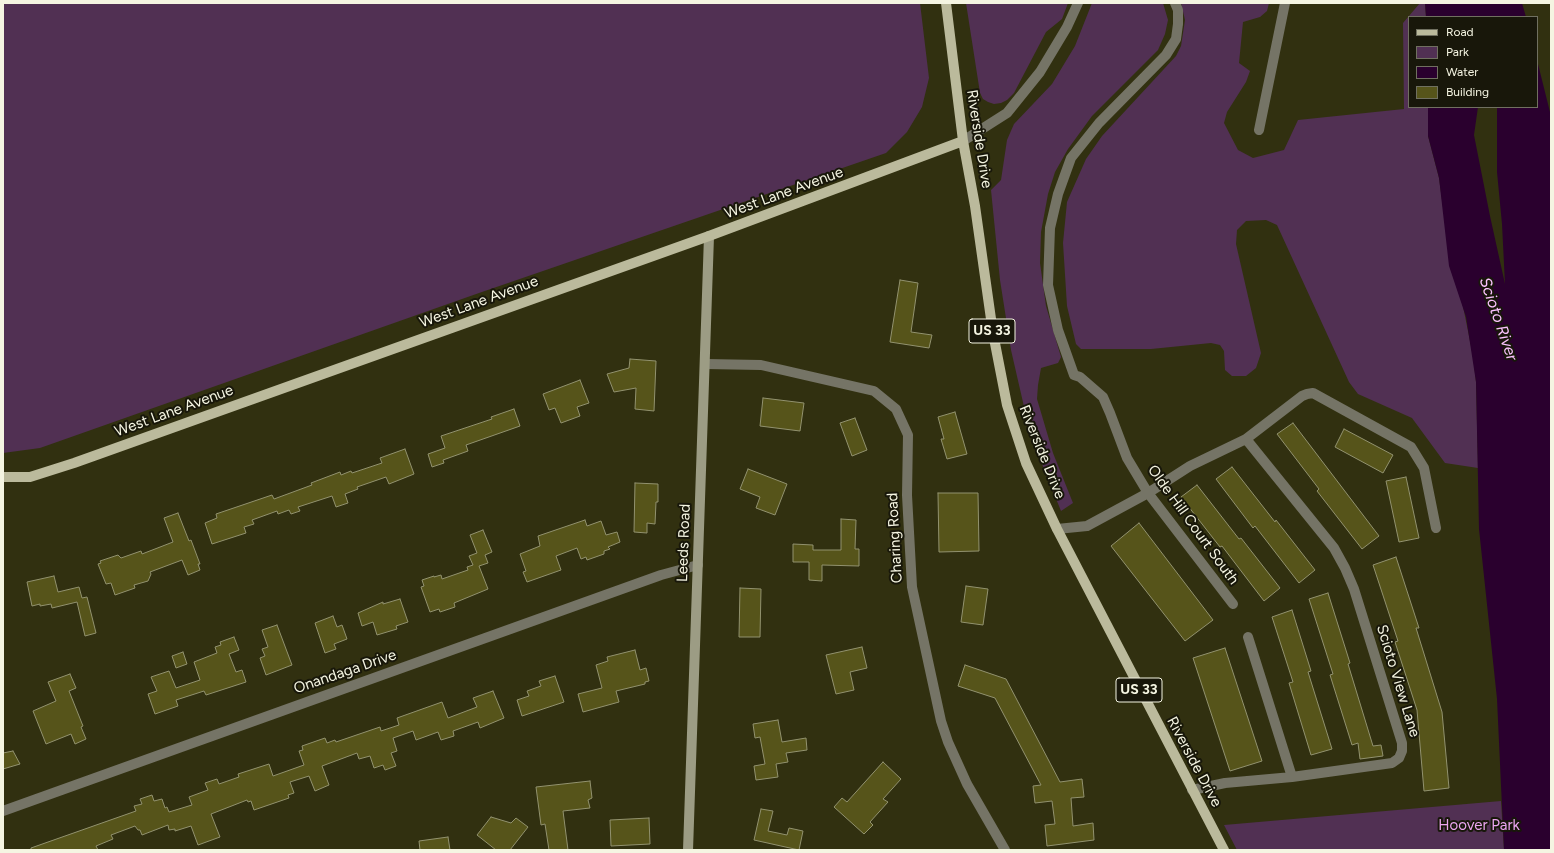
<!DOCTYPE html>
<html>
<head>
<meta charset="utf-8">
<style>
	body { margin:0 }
	#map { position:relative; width:1554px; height:853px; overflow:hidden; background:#313010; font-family:Figtree,sans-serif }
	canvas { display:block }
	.frame { position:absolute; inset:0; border:4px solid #f5f5e2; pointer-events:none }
	.legend { position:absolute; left:1408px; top:16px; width:130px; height:92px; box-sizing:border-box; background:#18170a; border:1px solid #707060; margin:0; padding:5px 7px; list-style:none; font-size:12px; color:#f5f5e2 }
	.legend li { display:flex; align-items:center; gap:8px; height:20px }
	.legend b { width:20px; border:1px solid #707060 }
</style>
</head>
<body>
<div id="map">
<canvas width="1554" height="853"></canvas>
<div class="frame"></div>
<ul class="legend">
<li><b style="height:5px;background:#bbba9c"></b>Road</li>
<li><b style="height:11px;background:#513053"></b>Park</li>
<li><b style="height:11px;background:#2a002e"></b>Water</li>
<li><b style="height:11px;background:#56541a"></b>Building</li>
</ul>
</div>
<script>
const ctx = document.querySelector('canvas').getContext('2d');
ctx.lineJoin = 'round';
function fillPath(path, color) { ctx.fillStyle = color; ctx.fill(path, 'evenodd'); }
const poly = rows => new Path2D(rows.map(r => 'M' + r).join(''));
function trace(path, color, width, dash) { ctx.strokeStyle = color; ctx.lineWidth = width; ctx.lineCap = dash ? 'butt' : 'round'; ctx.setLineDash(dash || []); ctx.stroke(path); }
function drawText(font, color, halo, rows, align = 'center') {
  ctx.font = font + ' Figtree,sans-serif'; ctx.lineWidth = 4; ctx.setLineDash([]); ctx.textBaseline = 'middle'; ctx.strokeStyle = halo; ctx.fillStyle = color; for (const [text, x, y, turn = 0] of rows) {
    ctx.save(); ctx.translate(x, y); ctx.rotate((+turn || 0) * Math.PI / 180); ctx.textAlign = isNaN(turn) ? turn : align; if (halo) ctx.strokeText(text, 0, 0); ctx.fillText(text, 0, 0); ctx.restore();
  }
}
const green = poly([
	[3,3,920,3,929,78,922,107,907,132,886,153,479,293,40,448,3,453],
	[966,3,1068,3,1062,19,1046,32,1014,93,1007,100,1001,103,994,104,988,102,983,99,980,93],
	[1092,3,1163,3,1168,20,1165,34,1158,50,1092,116,1068,149,1055,172,1048,194,1041,232,1040,263,1046,306,1061,357,1058,363,1041,368,1038,385,1037,399,1053,453,1073,503,1061,511,1042,464,1025,411,1011,350,1000,280,991,190,1001,180,1007,140,1014,124,1052,84,1075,46],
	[1181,3,1269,3,1267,11,1260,17,1243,22,1239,63,1250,71,1246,82,1227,112,1224,123,1238,150,1253,158,1284,150,1298,120,1404,109,1403,23,1420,3,1425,3,1426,17,1409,17,1409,107,1428,107,1428,136,1439,178,1443,207,1473,356,1476,382,1478,468,1445,463,1412,418,1358,394,1349,382,1277,225,1266,220,1246,221,1237,230,1236,244,1261,353,1256,368,1246,376,1232,376,1225,370,1224,351,1220,345,1211,343,1151,349,1081,349,1076,344,1067,306,1063,243,1067,202,1086,159,1102,136,1176,56,1181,46,1185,20],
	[1501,801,1504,850,1237,850,1224,825]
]);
const water = poly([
	[1425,3,1522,3,1526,17,1426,17],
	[1537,60,1551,116,1551,850,1504,850,1497,699,1479,529,1476,382,1466,317,1449,266,1439,178,1428,136,1428,107,1478,107,1474,135,1490,216,1505,284,1502,224,1497,172,1497,107,1537,107]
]);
const building = poly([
	[900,280,918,283,911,332,932,335,929,348,890,342,900,280],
	[630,359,656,361,654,411,635,409,636,388,614,392,607,374,629,368,630,359],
	[580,380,589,403,577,407,580,416,561,423,555,408,549,410,543,394,580,380],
	[763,398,804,403,800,431,760,426,763,398],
	[514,409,520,426,466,445,468,451,443,460,444,463,432,467,428,454,445,448,441,436,492,419,491,417,514,409],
	[955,412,967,454,947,459,941,439,944,439,938,417,955,412],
	[855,418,867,450,852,456,840,423,855,418],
	[1293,423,1379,536,1362,549,1317,491,1319,489,1277,434,1293,423],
	[1344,429,1393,455,1383,473,1335,447,1344,429],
	[405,449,414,474,389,484,386,477,357,487,358,489,345,494,348,503,336,507,332,496,298,507,300,511,291,514,289,510,278,514,277,511,252,520,254,524,244,527,246,533,212,544,205,523,217,518,216,514,272,495,274,499,312,485,311,483,340,472,341,475,351,471,352,473,382,463,380,458,405,449],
	[1232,467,1275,522,1276,520,1315,570,1299,583,1255,526,1253,528,1216,479,1232,467],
	[748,469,787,484,775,515,756,508,760,497,740,489,748,469],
	[1406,477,1419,538,1399,542,1386,481,1406,477],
	[635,483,658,484,658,502,656,502,655,524,647,523,647,533,634,532,635,483],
	[1197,485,1239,539,1241,538,1280,588,1264,601,1222,546,1220,547,1181,497,1197,485],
	[938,493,978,493,979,551,939,552,938,493],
	[178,513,189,541,191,540,200,564,198,564,200,570,188,575,182,560,150,572,151,574,148,581,134,585,135,588,115,595,111,583,106,584,98,564,101,563,100,561,118,555,121,558,141,551,142,554,173,542,164,518,178,513],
	[841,519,856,520,855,549,859,549,859,566,822,565,822,581,809,580,809,562,793,562,793,544,813,545,813,550,841,550,841,519],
	[585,520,587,526,601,521,606,535,617,532,620,542,608,547,610,549,604,551,604,554,587,560,586,557,581,559,577,548,556,556,561,570,527,582,523,572,526,571,520,554,540,546,538,536,585,520],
	[1139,523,1213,620,1185,641,1111,546,1139,523],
	[483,530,492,552,485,555,488,563,479,566,488,589,454,603,455,607,440,612,439,609,430,612,421,587,424,586,422,580,434,576,434,577,441,575,442,579,468,570,467,567,473,565,469,556,477,553,470,535,483,530],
	[1396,557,1419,628,1416,628,1442,712,1449,788,1424,791,1417,710,1395,642,1398,641,1373,565,1396,557],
	[54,576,58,592,79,587,82,598,87,597,96,633,85,636,77,602,52,608,51,604,40,606,40,604,32,606,27,582,54,576],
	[966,586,988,589,983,625,961,622,966,586],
	[740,588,761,589,760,637,739,637,740,588],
	[1328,593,1350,663,1348,664,1373,746,1381,745,1383,756,1360,759,1358,743,1352,745,1330,675,1333,674,1309,599,1328,593],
	[400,599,408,622,396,626,397,629,377,635,373,622,362,626,358,613,383,602,383,604,400,599],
	[1292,610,1311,671,1308,672,1332,749,1311,755,1289,683,1293,682,1272,617,1292,610],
	[333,616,337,627,342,625,347,639,334,644,336,649,325,653,315,623,333,616],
	[277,625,292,665,266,675,260,658,265,656,262,649,268,647,262,630,277,625],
	[234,637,239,650,229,654,236,672,242,670,246,682,206,695,204,691,176,700,178,706,155,714,148,694,157,691,151,677,169,671,176,688,200,680,194,662,217,653,215,647,221,645,220,642,234,637],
	[862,647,867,668,850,672,854,690,836,694,826,655,862,647],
	[1225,648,1262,761,1230,771,1193,658,1225,648],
	[635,650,640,670,646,668,649,681,645,682,645,684,616,691,619,702,583,712,578,694,602,688,596,665,608,661,607,657,635,650],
	[183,652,187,664,176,668,172,656,183,652],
	[965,665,1006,679,1060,782,1082,779,1084,797,1071,798,1073,826,1093,823,1094,840,1047,846,1045,825,1055,824,1052,801,1035,803,1033,786,1041,785,995,698,958,686,965,665],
	[70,674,76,688,69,691,83,726,81,727,86,739,75,744,71,734,46,744,33,711,56,701,48,682,70,674],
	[555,676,564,702,522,716,517,700,529,696,527,691,541,686,539,681,555,676],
	[493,691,504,718,480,728,478,722,453,731,454,736,441,740,438,732,416,740,413,731,393,738,397,751,391,753,396,766,385,770,383,765,374,768,370,756,359,759,357,753,322,766,329,785,315,791,309,776,290,782,294,793,288,795,289,798,254,810,251,801,248,802,247,800,211,814,220,837,198,845,191,826,175,831,175,829,169,830,168,825,142,835,140,830,138,830,135,826,111,835,113,839,96,846,98,850,31,850,31,848,136,811,134,806,142,804,140,799,152,795,154,801,162,799,165,808,167,807,169,812,192,805,189,797,208,790,205,783,217,779,219,784,239,777,238,774,269,764,273,776,304,765,299,751,303,750,302,746,325,738,327,743,335,740,336,742,380,727,381,731,399,725,397,718,442,702,448,718,477,707,473,698,493,691],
	[778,720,782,742,806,738,807,750,786,753,788,762,776,764,778,777,756,780,754,766,765,764,760,737,755,738,753,724,778,720],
	[13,751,20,764,3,769,3,753,13,751],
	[883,762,901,779,883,799,888,802,870,822,873,825,864,834,834,807,842,798,847,802,883,762],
	[590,781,592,798,588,800,590,808,563,811,568,850,549,850,545,824,541,825,536,787,590,781],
	[761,809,773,811,768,831,787,835,789,828,803,831,799,850,754,840,761,809],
	[491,817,511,823,516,818,528,827,510,850,496,850,477,835,491,817],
	[649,818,650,844,611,846,610,820,649,818],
	[448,837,450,850,420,850,419,841,448,837]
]);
const street = poly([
	[1175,3,1178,10,1178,24,1176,39,1166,55,1099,123,1071,158,1058,194,1050,228,1048,285,1058,330,1074,375,1080,377,1103,397,1110,413,1127,458,1148,493,1233,604],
	[1259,130,1285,3],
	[963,141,1007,113,1040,72,1067,27,1078,3],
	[706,364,761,365,874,391,896,409,908,435,907,495,912,587,941,721,948,742,967,784,1005,850],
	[1057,529,1087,526,1148,493,1190,466,1246,439,1302,396,1307,394,1313,393,1411,447,1424,468,1436,528],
	[1248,637,1292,777],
	[1192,790,1225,783,1292,777,1385,764,1392,763,1399,758,1402,751,1402,743,1354,589,1345,568,1334,548,1246,439],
	[3,811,661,575,698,565]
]);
const secondary = poly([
	[688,850,709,236]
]);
const primary = poly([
	[946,3,963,141,975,206,993,333,1007,405,1026,463,1057,529,1224,850],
	[3,477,30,477,74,463,709,236,963,141]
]);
const shields = [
	[992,331,46],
	[1139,690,46]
];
const shieldNames = [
	["US 33",992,331],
	["US 33",1139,690]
];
const streetNames = [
	["Riverside Drive",979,139,81],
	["West Lane Avenue",784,193,-20],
	["West Lane Avenue",479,302,-20],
	["West Lane Avenue",174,411,-20],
	["Riverside Drive",1042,452,68],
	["Olde Hill Court South",1193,525,54],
	["Charing Road",895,538,-93],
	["Leeds Road",684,543,-88],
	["Onandaga Drive",345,672,-19],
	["Scioto View Lane",1398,681,73],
	["Riverside Drive",1194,762,62]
];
const parkNames = [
	["Hoover Park",1479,826]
];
const waterNames = [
	["Scioto River",1498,319,71]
];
fillPath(green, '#513053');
fillPath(water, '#2a002e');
fillPath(building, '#56541a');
trace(building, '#92926f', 1);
trace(street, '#757466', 10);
trace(secondary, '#9c9c84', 10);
trace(primary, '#bbba9c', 10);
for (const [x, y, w] of shields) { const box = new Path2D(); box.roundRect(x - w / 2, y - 12, w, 24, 3); ctx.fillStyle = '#18170a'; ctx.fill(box); trace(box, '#f5f5e2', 1); }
drawText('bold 14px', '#f5f5e2', null, shieldNames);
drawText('15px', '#f5f5e2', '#18170a', streetNames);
drawText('15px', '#eba5ef', '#18170a', parkNames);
drawText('italic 16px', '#fbc2fe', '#18170a', waterNames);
</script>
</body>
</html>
